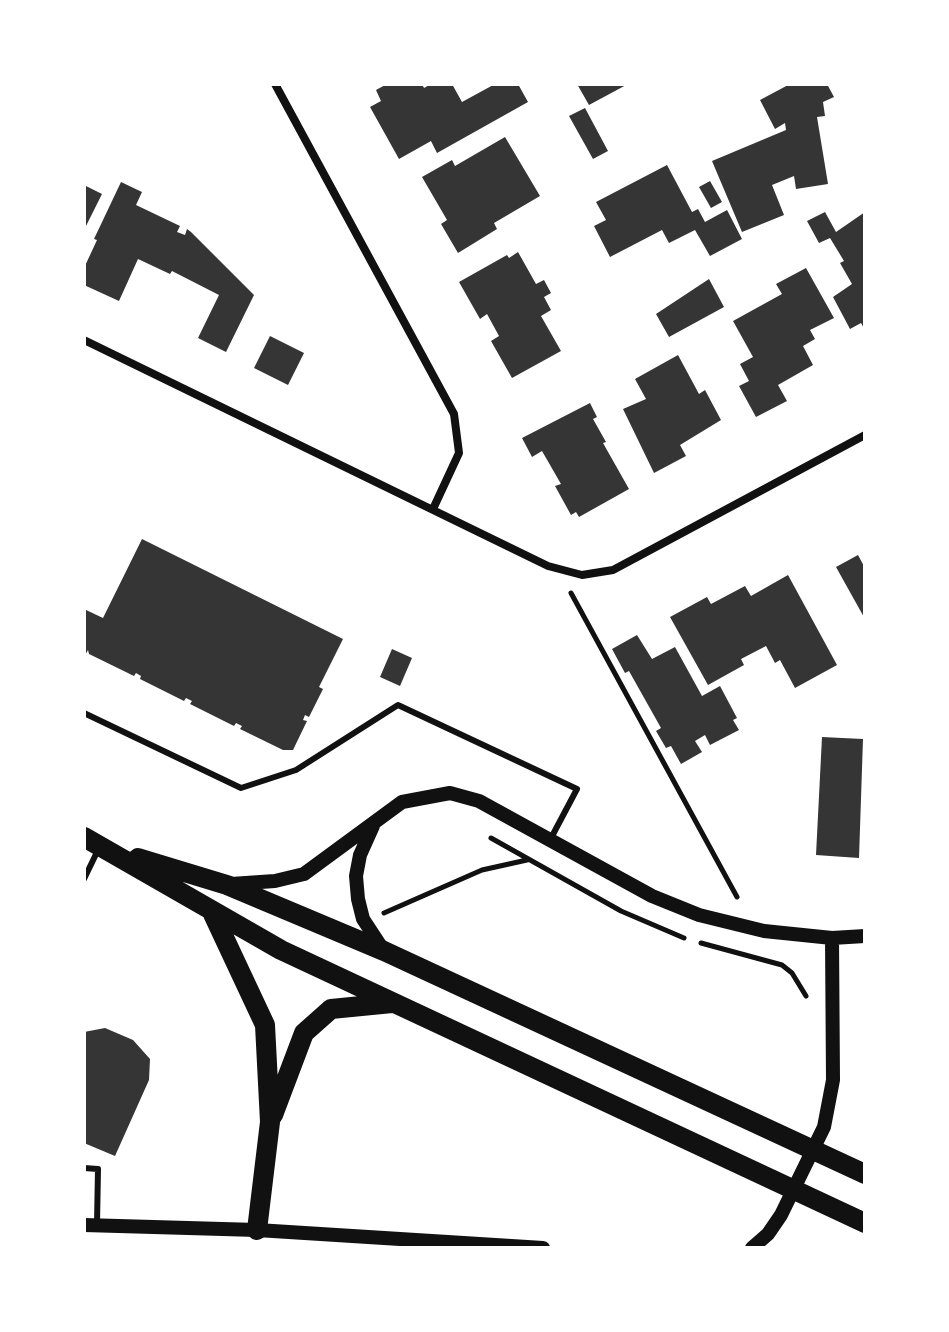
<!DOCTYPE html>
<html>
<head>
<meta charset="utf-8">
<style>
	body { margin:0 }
	#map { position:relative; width:949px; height:1332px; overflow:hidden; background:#fff; font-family:Bitter,serif }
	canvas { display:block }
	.frame { position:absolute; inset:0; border:86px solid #fff; pointer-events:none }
</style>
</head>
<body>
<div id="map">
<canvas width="949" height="1332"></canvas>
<div class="frame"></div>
</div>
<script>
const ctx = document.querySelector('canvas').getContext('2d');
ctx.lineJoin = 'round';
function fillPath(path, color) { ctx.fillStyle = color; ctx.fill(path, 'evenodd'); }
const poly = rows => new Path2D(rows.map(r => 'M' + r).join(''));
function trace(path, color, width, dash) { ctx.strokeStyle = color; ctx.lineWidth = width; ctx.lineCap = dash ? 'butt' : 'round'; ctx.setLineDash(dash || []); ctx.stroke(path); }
const building = poly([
	[387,84,422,84,424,88,431,84,452,84,462,102,495,84,518,84,528,102,437,153,431,141,399,159,370,107,381,101,376,90],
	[577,84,628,84,589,105],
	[790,84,827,84,834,97,823,102,825,116,817,117,828,184,796,189,794,176,772,185,784,215,742,232,712,161,786,130,785,123,775,129,760,100],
	[585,108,608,151,593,159,569,116],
	[505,137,540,196,494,223,497,229,458,253,441,224,447,220,422,177,452,160,455,166],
	[667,165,692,212,698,209,705,222,727,210,742,239,710,256,695,230,669,243,662,230,610,257,594,226,606,220,596,202],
	[710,181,722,202,711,208,699,187],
	[121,182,142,192,136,205,180,226,177,232,185,235,187,229,191,232,254,295,226,352,198,338,219,295,172,271,170,274,138,259,119,301,84,285,84,268,97,240,94,239],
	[84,185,102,194,84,230],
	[825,212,836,232,865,212,865,330,861,323,850,329,833,297,852,284,840,263,844,261,830,238,819,243,807,221],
	[518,252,536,284,544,280,551,293,544,297,551,310,541,316,561,351,512,378,491,341,499,336,487,314,480,319,459,282,507,255,509,258],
	[806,268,834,318,810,330,815,339,803,346,813,365,778,385,787,401,756,417,739,386,749,381,740,364,753,357,733,321,782,294,776,284],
	[709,279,724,307,669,337,656,314],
	[270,336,304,353,288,385,254,368],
	[678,355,699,394,705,390,721,420,680,445,686,456,654,473,623,409,646,399,635,379],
	[590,403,597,417,593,419,606,442,603,443,629,489,579,517,576,512,571,515,555,486,561,484,542,451,532,457,522,438],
	[142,539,343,639,319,687,323,689,309,717,305,715,303,720,307,721,293,750,283,750,240,729,242,726,236,723,234,726,190,704,192,701,186,698,184,701,140,679,141,676,136,673,134,676,89,654,88,650,84,657,84,609,103,618],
	[858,555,865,568,865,619,836,567],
	[788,575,837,665,795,688,780,660,775,663,766,646,741,659,744,665,708,685,670,617,707,597,711,604,745,586,751,596],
	[637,635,652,659,675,647,702,696,720,686,737,718,733,720,739,730,710,745,705,735,695,741,702,752,681,764,671,746,666,748,656,731,661,728,629,671,625,673,612,649],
	[392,649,412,658,400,686,380,677],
	[822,737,863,739,859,858,816,855],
	[105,1028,133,1040,150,1059,149,1080,115,1156,84,1143,84,1032]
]);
const path = poly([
	[571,593,737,897],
	[491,838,621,911,684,938],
	[384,913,482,870,527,860],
	[701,943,782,965,792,973,806,996]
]);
const service = poly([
	[84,713,241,788,296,770,398,705,577,789,550,840],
	[84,879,98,850],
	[84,1168,98,1169,97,1224]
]);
const minor = poly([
	[275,84,454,414,459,453,433,509],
	[84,340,548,566,582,575,613,570,865,435]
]);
const tertiary = poly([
	[373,826,360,855,356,876,358,899,363,919,384,951],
	[231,884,275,881,304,874,402,802,450,793,479,801,652,896,699,915,764,931,832,938,865,936],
	[84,1225,257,1230,543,1248],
	[752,1248,768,1234,781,1215,824,1127,833,1080,832,938]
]);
const primary = poly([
	[84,837,281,950,865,1223],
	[138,858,227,885,384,951,865,1174],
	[213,914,265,1025,270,1122,257,1230],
	[273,1115,304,1033,331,1009,392,1003]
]);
fillPath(building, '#353535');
trace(path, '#111', 5);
trace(service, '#111', 6);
trace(minor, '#111', 8);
trace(tertiary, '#111', 14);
trace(primary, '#111', 20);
</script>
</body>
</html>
